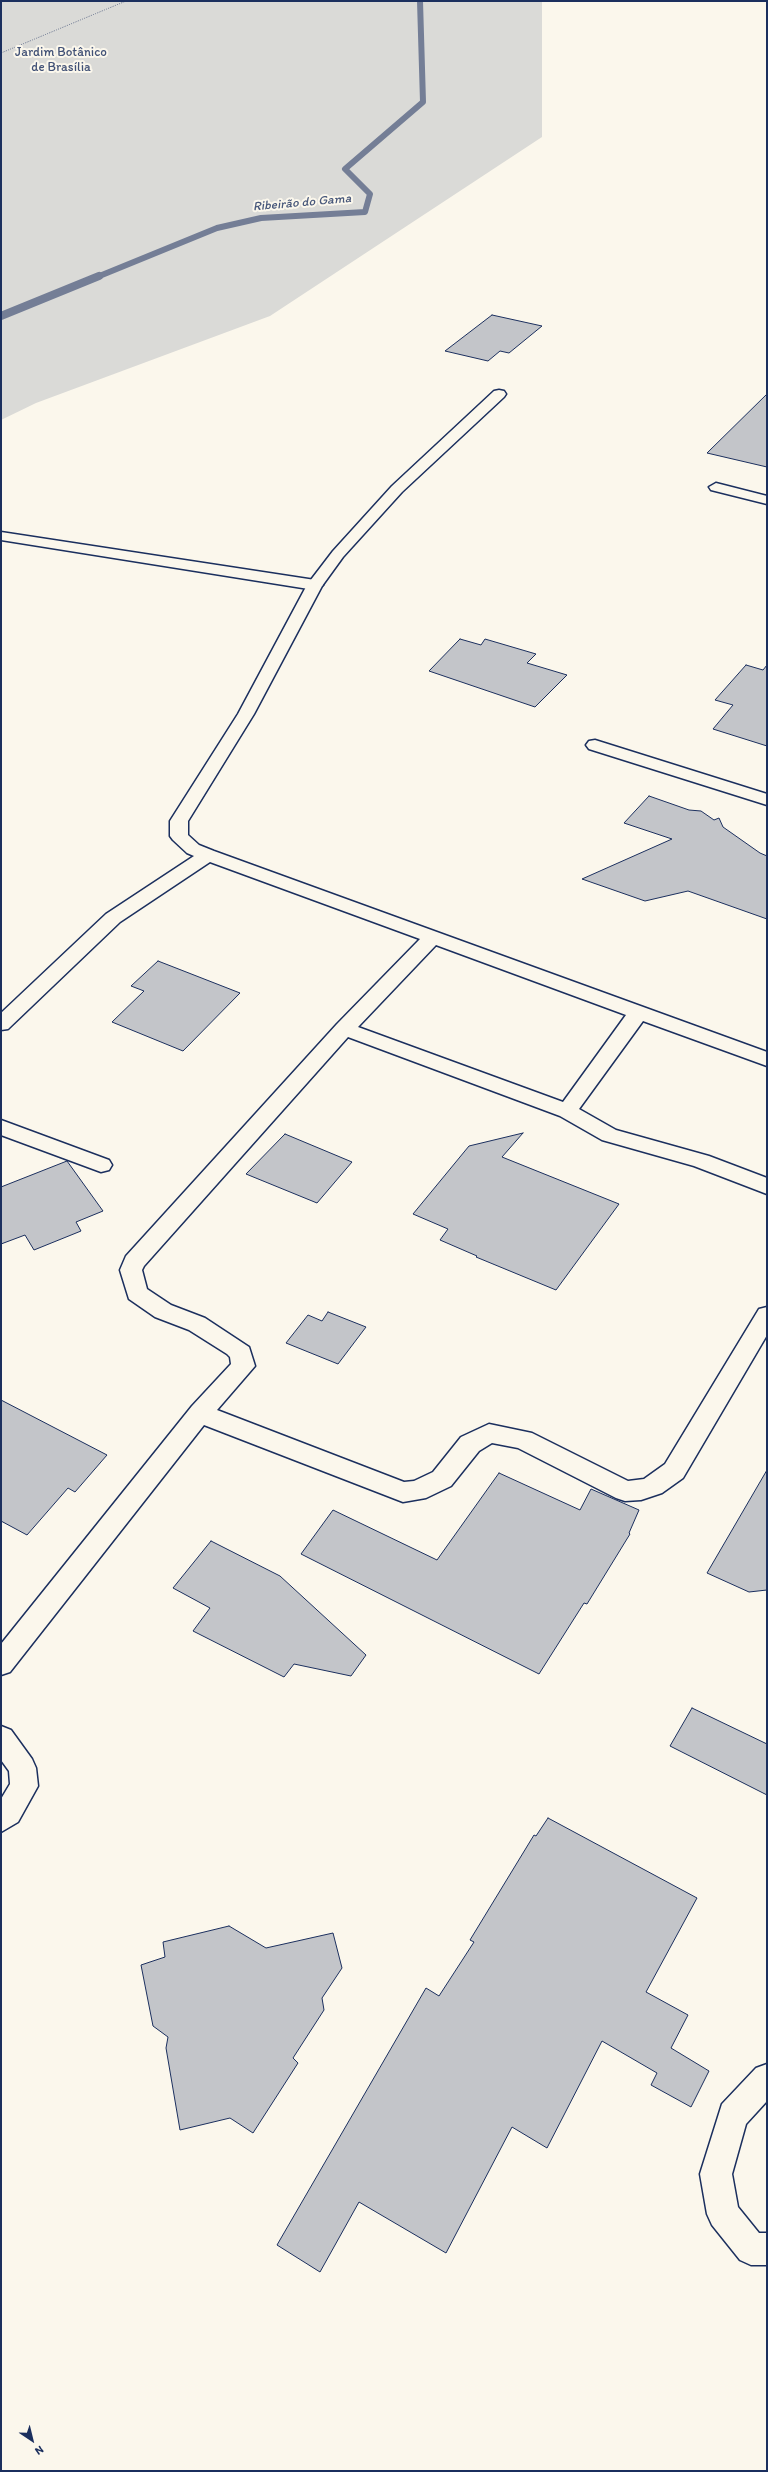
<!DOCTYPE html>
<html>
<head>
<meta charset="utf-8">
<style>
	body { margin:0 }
	#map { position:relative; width:768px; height:2472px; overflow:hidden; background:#fbf7ec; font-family:Itim,sans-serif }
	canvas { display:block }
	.frame { position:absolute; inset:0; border:2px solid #1b2f5e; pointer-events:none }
	.north { position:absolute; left:12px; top:2420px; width:40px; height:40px; -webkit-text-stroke:3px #fbf7ec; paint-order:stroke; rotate:145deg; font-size:11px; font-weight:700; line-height:16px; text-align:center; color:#1b2f5e }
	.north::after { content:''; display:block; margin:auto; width:14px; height:18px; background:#1b2f5e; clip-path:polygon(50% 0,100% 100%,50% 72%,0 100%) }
</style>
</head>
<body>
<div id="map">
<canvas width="768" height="2472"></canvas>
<div class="frame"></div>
<div class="north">N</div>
</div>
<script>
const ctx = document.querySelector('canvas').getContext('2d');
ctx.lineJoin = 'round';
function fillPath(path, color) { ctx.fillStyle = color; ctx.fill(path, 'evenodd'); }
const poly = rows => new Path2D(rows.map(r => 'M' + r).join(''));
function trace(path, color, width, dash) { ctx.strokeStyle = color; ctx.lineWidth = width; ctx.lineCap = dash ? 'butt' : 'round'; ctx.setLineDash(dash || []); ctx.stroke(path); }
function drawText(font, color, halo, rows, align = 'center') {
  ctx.font = font + ' Itim,sans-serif'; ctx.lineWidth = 4; ctx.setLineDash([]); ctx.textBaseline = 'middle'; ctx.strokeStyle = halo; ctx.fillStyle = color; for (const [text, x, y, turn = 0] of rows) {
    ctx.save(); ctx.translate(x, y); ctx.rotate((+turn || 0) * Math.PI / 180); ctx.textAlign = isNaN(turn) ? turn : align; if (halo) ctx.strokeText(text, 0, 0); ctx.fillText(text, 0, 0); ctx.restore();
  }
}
const green = poly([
	[1,1,542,1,542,137,270,316,36,403,1,420]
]);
const streamFar1 = poly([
	[97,277,217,228,261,218,365,212,370,194,345,169,423,102,420,1]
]);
const stream = poly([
	[1,316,99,276]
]);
const building = poly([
	[492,315,542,326,509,353,500,351,488,361,445,351,492,315],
	[767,394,767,467,707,453,767,394],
	[460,639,481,645,485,639,536,654,527,663,567,675,535,707,429,671,460,639],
	[746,665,763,670,767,665,767,746,713,729,733,705,715,700,746,665],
	[649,796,689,810,701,811,714,820,719,818,723,827,760,853,767,856,767,919,688,891,645,901,582,879,672,839,624,823,649,796],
	[158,961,240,993,183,1051,112,1022,144,991,131,986,158,961],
	[523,1133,502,1157,619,1204,556,1290,476,1257,477,1256,440,1240,448,1229,413,1214,469,1146,523,1133],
	[285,1134,352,1162,317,1203,246,1174,285,1134],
	[67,1161,103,1211,76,1222,81,1231,34,1250,25,1235,1,1244,1,1187,67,1161],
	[328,1312,366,1327,338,1364,286,1343,308,1315,322,1321,328,1312],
	[1,1400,107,1455,75,1492,68,1488,27,1535,1,1521,1,1400],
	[767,1470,767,1590,749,1592,707,1573,767,1470],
	[499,1473,580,1510,591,1489,639,1510,629,1533,630,1534,587,1604,584,1603,539,1674,301,1554,333,1510,437,1560,499,1473],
	[211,1541,280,1576,366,1655,351,1676,294,1664,284,1677,193,1631,210,1608,173,1588,211,1541],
	[692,1708,767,1744,767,1795,670,1746,692,1708],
	[548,1818,697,1898,646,1992,688,2015,671,2048,709,2071,691,2107,651,2085,657,2073,602,2041,547,2148,512,2127,446,2253,359,2202,320,2272,277,2245,426,1988,439,1996,474,1942,470,1940,534,1835,536,1836,548,1818],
	[229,1926,266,1948,333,1933,342,1968,322,1998,324,2010,293,2058,298,2063,253,2133,230,2118,180,2130,166,2048,168,2037,153,2026,141,1965,165,1957,163,1942,229,1926]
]);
const path = poly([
	[1,53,126,1]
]);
const service = poly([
	[1,532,315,580,323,585,315,590,1,540,1,532],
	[1,1120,109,1160,112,1165,109,1170,101,1172,1,1135,1,1120]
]);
const minor = poly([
	[499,390,504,391,506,394,504,397,402,492,343,557,322,586,254,714,188,821,188,835,199,845,214,851,767,1052,767,1066,643,1021,579,1109,616,1130,709,1156,767,1178,767,1194,694,1166,602,1140,560,1116,348,1037,144,1266,142,1270,147,1289,171,1305,205,1318,249,1347,255,1366,217,1410,404,1482,414,1481,433,1472,461,1437,489,1424,532,1433,628,1481,644,1479,665,1464,759,1309,767,1307,767,1335,683,1478,662,1493,641,1500,625,1501,616,1498,518,1448,492,1443,479,1451,451,1486,426,1498,403,1502,204,1425,10,1672,1,1675,1,1644,192,1406,231,1364,230,1357,227,1354,189,1330,155,1317,129,1299,120,1270,126,1256,337,1024,420,939,210,862,120,922,8,1029,1,1030,1,1013,106,914,194,856,187,853,173,840,170,836,170,821,238,714,307,585,333,551,392,486,494,391,499,390],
	[436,945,626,1015,563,1102,358,1027,436,945],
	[716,483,767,496,767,504,711,490,709,487,716,483],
	[595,740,767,794,767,805,589,749,586,745,589,741,595,740],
	[1,1726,11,1730,32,1759,36,1768,38,1786,18,1822,1,1832,1,1799,10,1784,9,1771,1,1760,1,1726],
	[767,2064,767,2101,746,2124,732,2174,738,2207,759,2233,767,2233,767,2265,751,2265,740,2260,712,2225,707,2214,700,2174,722,2104,756,2068,767,2064]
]);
const farParknames = [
	["Jardim Botânico",61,53],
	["de Brasília",61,68]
];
const farWaternames = [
	["Ribeirão do Gama",302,203,-5]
];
fillPath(green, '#dadad7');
trace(streamFar1, '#747e96', 6);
trace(stream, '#747e96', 8);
fillPath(building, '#c3c5c9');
trace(building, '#1b2f5e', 1);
trace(service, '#1b2f5e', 3);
trace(minor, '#1b2f5e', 3);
trace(path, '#1b2f5e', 1, [0.5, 1.5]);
fillPath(service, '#fbf7ec');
fillPath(minor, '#fbf7ec');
drawText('13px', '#415176', '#fbf7ec', farParknames);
drawText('italic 13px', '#47577a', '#fbf7ec', farWaternames);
</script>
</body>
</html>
